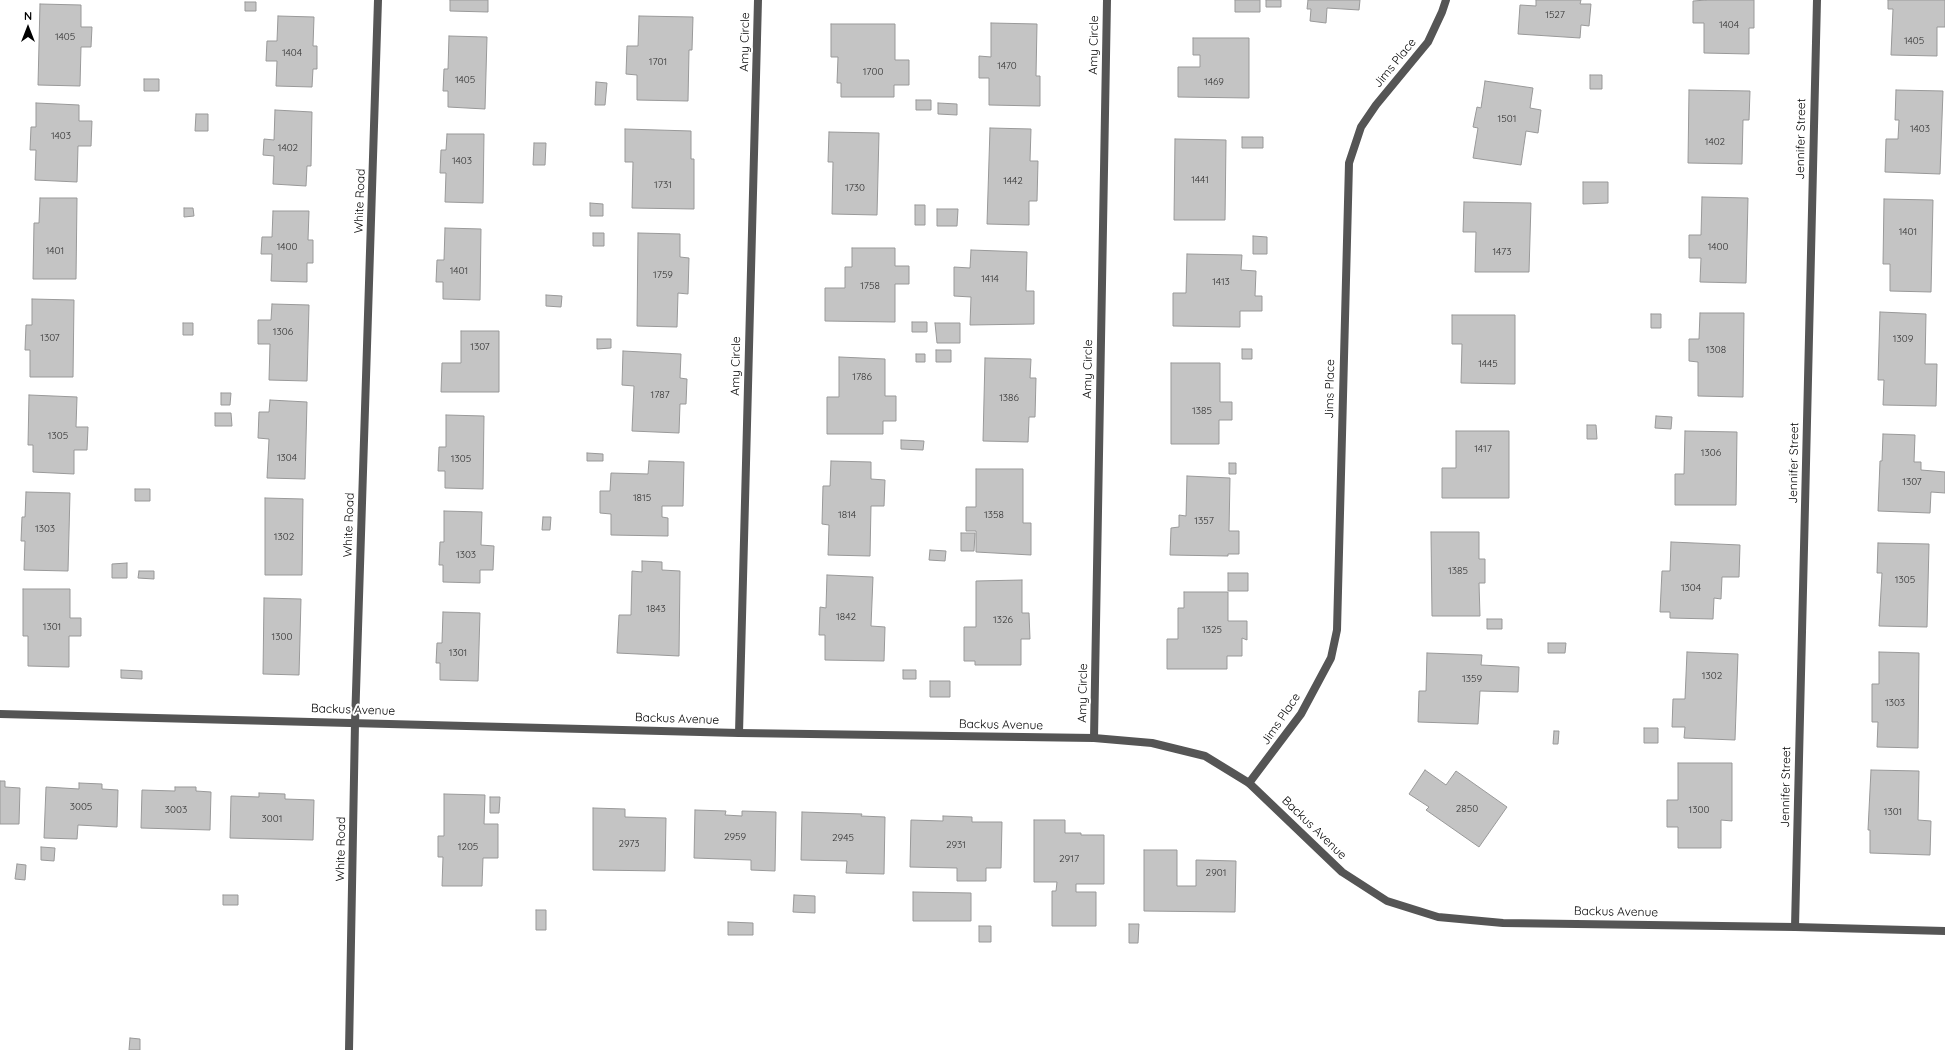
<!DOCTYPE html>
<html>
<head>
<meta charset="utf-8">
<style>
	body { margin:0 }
	#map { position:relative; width:1945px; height:1050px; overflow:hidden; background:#fff; font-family:Quicksand,sans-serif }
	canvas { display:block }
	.north { position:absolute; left:8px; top:8px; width:40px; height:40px; -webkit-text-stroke:3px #fff; paint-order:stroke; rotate:0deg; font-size:11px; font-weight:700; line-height:16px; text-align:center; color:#000 }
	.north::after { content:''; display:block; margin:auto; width:14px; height:18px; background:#000; clip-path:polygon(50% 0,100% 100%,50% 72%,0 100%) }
</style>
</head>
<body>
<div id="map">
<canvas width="1945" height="1050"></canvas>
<div class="north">N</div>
</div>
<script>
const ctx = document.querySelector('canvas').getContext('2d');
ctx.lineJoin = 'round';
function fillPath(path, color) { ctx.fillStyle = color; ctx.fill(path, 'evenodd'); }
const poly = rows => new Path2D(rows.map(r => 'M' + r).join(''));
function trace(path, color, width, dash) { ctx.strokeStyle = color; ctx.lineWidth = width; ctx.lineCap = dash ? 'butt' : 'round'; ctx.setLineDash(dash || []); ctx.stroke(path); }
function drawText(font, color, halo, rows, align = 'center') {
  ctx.font = font + ' Quicksand,sans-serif'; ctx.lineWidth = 4; ctx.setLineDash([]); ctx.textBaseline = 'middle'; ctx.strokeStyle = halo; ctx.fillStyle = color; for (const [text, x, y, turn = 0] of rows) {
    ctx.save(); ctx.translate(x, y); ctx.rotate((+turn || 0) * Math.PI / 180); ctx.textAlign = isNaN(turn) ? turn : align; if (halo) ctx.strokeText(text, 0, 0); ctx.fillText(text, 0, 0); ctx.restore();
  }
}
const building = poly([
	[450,0,488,0,488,12,450,11,450,0],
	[1235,0,1260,0,1260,12,1235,12,1235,0],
	[1266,0,1281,0,1281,7,1266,7,1266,0],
	[1308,0,1360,0,1359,10,1327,8,1326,23,1310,21,1311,9,1307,9,1308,0],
	[1536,0,1581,0,1580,4,1591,4,1589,26,1581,25,1580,38,1518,34,1520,5,1536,6,1536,0],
	[1706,0,1754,0,1754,28,1749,28,1749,54,1704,53,1704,23,1693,23,1693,1,1706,0],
	[1888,0,1945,0,1945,27,1937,27,1937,56,1891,55,1893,9,1888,9,1888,0],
	[245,2,256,2,256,11,245,11,245,2],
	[40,4,81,5,81,27,92,27,91,47,81,47,80,86,38,85,40,4],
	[278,16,314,17,313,46,317,46,317,69,313,69,312,87,276,86,277,61,266,61,267,41,277,41,278,16],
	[639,16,693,17,692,50,689,50,688,101,637,100,637,75,626,74,627,46,638,46,639,16],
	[991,23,1037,24,1036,76,1040,76,1040,106,989,105,989,78,979,78,979,56,991,57,991,23],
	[831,24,895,24,895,60,909,60,909,85,894,85,894,97,841,97,841,83,837,83,838,57,831,57,831,24],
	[449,36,487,37,485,109,448,107,448,91,443,91,444,69,448,69,449,36],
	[1193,38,1249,38,1249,98,1178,97,1178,67,1200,67,1200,55,1193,55,1193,38],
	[1590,75,1602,75,1602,89,1590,89,1590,75],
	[144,79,159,79,159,91,144,91,144,79],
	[1485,81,1533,88,1530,108,1541,110,1538,133,1526,131,1521,165,1473,158,1478,128,1473,127,1477,107,1481,108,1485,81],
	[596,82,607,83,605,105,595,105,596,82],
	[1689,90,1750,91,1749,120,1743,120,1742,164,1688,163,1689,90],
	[1896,90,1943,91,1940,174,1885,172,1886,139,1898,139,1899,120,1895,120,1896,90],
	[916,100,931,100,931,110,916,110,916,100],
	[36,103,79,105,79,121,92,121,91,146,78,146,77,182,35,180,36,150,30,150,31,127,36,127,36,103],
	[938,103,957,104,957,115,938,114,938,103],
	[275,110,312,112,311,166,307,166,306,186,273,184,274,156,263,155,264,139,274,140,275,110],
	[196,114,208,114,208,131,195,131,196,114],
	[990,128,1031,129,1030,161,1038,161,1037,201,1029,201,1029,225,987,224,990,128],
	[625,129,691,131,691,159,694,159,694,209,632,208,633,162,625,162,625,129],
	[829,132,879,133,877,215,832,214,833,162,828,162,829,132],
	[447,134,484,134,483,203,445,202,446,173,440,173,441,150,446,150,447,134],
	[1242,137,1263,137,1263,148,1242,148,1242,137],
	[1175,139,1226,140,1225,220,1174,220,1175,139],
	[534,143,546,143,545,165,533,165,534,143],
	[1583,182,1608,182,1608,203,1583,204,1583,182],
	[1702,197,1748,198,1746,283,1700,282,1701,258,1689,258,1689,235,1701,235,1702,197],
	[40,198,77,198,76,279,33,279,34,223,39,223,40,198],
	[1884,199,1933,200,1931,292,1890,291,1890,264,1883,264,1884,199],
	[1464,202,1531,203,1529,272,1475,272,1476,232,1463,232,1464,202],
	[590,203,603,204,603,216,590,216,590,203],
	[915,205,925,205,925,225,915,225,915,205],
	[184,208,193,208,194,216,184,217,184,208],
	[937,209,958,209,957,226,937,226,937,209],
	[273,211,309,211,308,240,313,240,313,263,307,263,307,282,271,281,272,254,261,254,262,237,272,237,273,211],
	[445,228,481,229,480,300,443,299,443,282,436,282,437,260,444,260,445,228],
	[593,233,604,233,604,246,593,246,593,233],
	[638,233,680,234,680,257,689,258,688,294,678,293,677,327,637,326,638,233],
	[1253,236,1267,237,1267,254,1253,254,1253,236],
	[852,248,895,248,895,266,909,266,909,284,895,284,895,322,825,321,825,288,845,288,845,267,852,267,852,248],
	[971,250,1027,252,1026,291,1034,291,1034,324,970,325,971,297,954,296,954,267,970,268,971,250],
	[1187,254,1242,255,1241,270,1256,271,1255,296,1262,296,1262,311,1240,311,1240,327,1173,326,1173,293,1186,293,1187,254],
	[546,295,562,296,561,307,546,306,546,295],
	[32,299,74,300,73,377,30,377,30,350,25,350,26,325,32,325,32,299],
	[272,304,309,305,307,381,269,380,270,344,258,344,258,320,271,320,272,304],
	[1880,312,1926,314,1925,364,1937,364,1936,406,1883,405,1884,380,1878,380,1880,312],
	[1700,313,1744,313,1743,397,1698,396,1698,362,1689,361,1689,339,1699,339,1700,313],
	[1651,314,1661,314,1661,328,1651,328,1651,314],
	[1452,315,1515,315,1515,384,1461,383,1462,344,1452,344,1452,315],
	[912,322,927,322,927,332,912,332,912,322],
	[183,323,193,323,193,335,183,335,183,323],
	[935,323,960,323,960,343,937,343,935,323],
	[461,331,499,331,499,392,441,392,442,363,461,363,461,331],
	[597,339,611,339,611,348,597,349,597,339],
	[1242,349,1252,349,1252,359,1242,359,1242,349],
	[936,350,951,350,951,362,936,362,936,350],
	[623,351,681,354,680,378,687,379,686,404,680,404,679,433,632,431,634,386,622,385,623,351],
	[916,354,925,354,925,362,916,362,916,354],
	[839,357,885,359,885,396,896,396,896,421,883,421,883,434,827,434,827,397,839,397,839,357],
	[985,358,1031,359,1030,378,1036,378,1035,417,1029,417,1028,442,983,441,985,358],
	[1171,363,1220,363,1220,402,1232,402,1232,420,1219,420,1219,444,1171,444,1171,363],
	[221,393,231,393,230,405,221,405,221,393],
	[29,395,77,397,76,427,88,427,87,450,74,450,74,474,33,472,33,445,28,445,29,395],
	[270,400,307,402,305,479,267,478,269,439,258,438,259,412,269,412,270,400],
	[215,413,231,413,232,426,215,426,215,413],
	[446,415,484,416,483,489,445,488,445,471,438,471,439,447,446,447,446,415],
	[1656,416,1672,417,1671,429,1655,428,1656,416],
	[1587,425,1596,425,1597,439,1587,439,1587,425],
	[1456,431,1509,431,1509,498,1442,498,1442,468,1456,468,1456,431],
	[1685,431,1737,432,1736,505,1675,505,1675,474,1684,474,1685,431],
	[1883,434,1915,435,1914,462,1921,462,1921,470,1945,472,1945,493,1931,492,1930,513,1878,511,1880,461,1882,461,1883,434],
	[901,440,924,441,923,450,901,449,901,440],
	[587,453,603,454,603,461,587,461,587,453],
	[649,461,684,462,683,506,662,506,662,517,668,518,668,536,611,535,611,514,600,513,600,491,610,491,611,473,648,474,649,461],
	[831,461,871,462,871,479,885,480,884,506,871,506,870,556,828,555,829,525,822,524,823,486,830,486,831,461],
	[1229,463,1236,463,1236,474,1229,474,1229,463],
	[976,469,1023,469,1023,523,1031,523,1031,555,976,552,976,531,966,531,966,507,976,507,976,469],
	[1187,476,1230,478,1229,531,1239,531,1239,554,1228,554,1228,556,1170,555,1171,528,1179,527,1179,515,1186,516,1187,476],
	[135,489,150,489,150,501,135,501,135,489],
	[26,492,70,493,68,571,24,570,25,541,21,541,22,517,25,517,26,492],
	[265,498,303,499,302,575,265,575,265,498],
	[444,511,482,512,481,545,494,546,493,570,480,570,480,583,443,582,443,565,439,565,440,542,444,542,444,511],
	[543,517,551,517,550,530,542,530,543,517],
	[1431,532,1479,532,1479,559,1485,559,1485,583,1479,583,1480,616,1432,616,1431,532],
	[961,533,975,533,974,551,961,551,961,533],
	[1671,542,1740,545,1739,577,1722,577,1721,599,1714,598,1713,619,1670,618,1670,612,1660,612,1662,571,1670,571,1671,542],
	[1878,543,1929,544,1927,627,1879,626,1882,573,1877,573,1878,543],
	[930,550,946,551,945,561,929,560,930,550],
	[642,561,662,562,662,570,680,571,679,656,617,653,619,615,631,615,632,571,642,572,642,561],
	[127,563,127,578,112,578,112,564,127,563],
	[139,571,154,571,154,579,138,578,139,571],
	[1228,573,1248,573,1248,591,1228,591,1228,573],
	[827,575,873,577,871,626,885,627,884,661,825,660,825,635,819,635,820,607,826,608,827,575],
	[1022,580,1022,613,1029,613,1030,639,1021,639,1021,665,975,665,975,661,964,661,964,627,976,627,976,581,1022,580],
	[23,589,70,589,70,618,81,618,81,636,69,636,69,667,28,666,28,636,23,636,23,589],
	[1184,592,1228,592,1228,621,1247,621,1247,640,1242,638,1242,656,1227,656,1227,669,1167,669,1167,639,1178,639,1178,608,1184,608,1184,592],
	[264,598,301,599,299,675,263,674,264,598],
	[443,612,480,613,478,681,440,680,440,663,436,663,437,643,442,643,443,612],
	[1487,619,1502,619,1502,629,1487,629,1487,619],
	[1548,643,1566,643,1565,653,1548,653,1548,643],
	[1687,652,1738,654,1735,740,1684,738,1685,727,1672,727,1673,699,1685,699,1687,652],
	[1879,652,1919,653,1918,748,1877,747,1878,722,1872,722,1872,684,1879,684,1879,652],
	[1427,653,1482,655,1481,665,1519,667,1518,692,1480,691,1478,724,1418,722,1419,691,1426,691,1427,653],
	[121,670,142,671,142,679,121,678,121,670],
	[903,670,916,670,916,679,903,679,903,670],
	[930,681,950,681,950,697,930,697,930,681],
	[1644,728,1658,728,1658,743,1644,743,1644,728],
	[1554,731,1559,731,1558,744,1553,744,1554,731],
	[1678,763,1732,763,1732,821,1721,820,1721,848,1678,848,1678,827,1667,827,1667,800,1678,800,1678,763],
	[1425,770,1446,785,1456,771,1507,807,1479,847,1426,810,1429,807,1409,794,1425,770],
	[1871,770,1919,771,1918,820,1931,821,1930,855,1870,853,1870,830,1868,830,1871,770],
	[0,781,5,781,5,787,20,788,19,824,0,824,0,781],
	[79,783,102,784,102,789,118,790,117,827,78,825,77,839,44,838,46,787,79,789,79,783],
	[175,787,196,787,196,791,211,792,210,830,141,828,142,790,175,791,175,787],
	[259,793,285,794,285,799,314,800,313,840,230,838,231,796,259,797,259,793],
	[444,794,485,795,484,824,498,824,498,858,483,858,482,886,442,886,443,857,438,857,438,836,444,836,444,794],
	[490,797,500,797,499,813,490,813,490,797],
	[593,808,625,809,625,817,666,818,665,871,593,870,593,808],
	[695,810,726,811,725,815,742,816,742,811,776,812,775,871,751,870,751,860,694,858,695,810],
	[802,812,862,814,861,816,885,817,884,874,846,873,847,861,801,860,802,812],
	[943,816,972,817,972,822,1002,822,1001,868,986,868,986,881,957,881,957,868,910,867,911,820,943,821,943,816],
	[1034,820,1065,820,1065,833,1081,833,1081,835,1104,835,1104,884,1076,884,1076,892,1096,892,1096,926,1052,926,1052,891,1056,891,1057,882,1034,882,1034,820],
	[41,847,55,848,54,861,41,860,41,847],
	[1144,850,1177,850,1177,886,1196,886,1196,860,1236,861,1235,912,1144,911,1144,850],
	[17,864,26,865,25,880,15,879,17,864],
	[913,892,971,893,971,921,913,921,913,892],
	[223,895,238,895,238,905,223,905,223,895],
	[794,895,815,896,815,913,793,912,794,895],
	[536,910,546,910,546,930,536,930,536,910],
	[728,922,753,923,753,935,728,935,728,922],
	[1129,924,1139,924,1138,943,1129,943,1129,924],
	[979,926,991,926,991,942,979,942,979,926],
	[130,1038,140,1039,140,1050,129,1050,130,1038]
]);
const minor = poly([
	[739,733,758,0],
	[1094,738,1107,0],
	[1249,783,1301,714,1331,658,1337,630,1349,163,1361,127,1376,105,1428,42,1442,12,1446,0],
	[1795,927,1817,0],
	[349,1050,355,723,378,0]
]);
const tertiary = poly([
	[0,714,739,733,1094,738,1152,743,1205,756,1249,783,1342,872,1387,901,1438,917,1503,923,1795,927,1945,931]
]);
const numberNames = [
	["1527",1555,15],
	["1404",1729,25],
	["1405",65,37],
	["1405",1914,41],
	["1404",292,53],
	["1701",658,62],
	["1470",1007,66],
	["1700",873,72],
	["1405",465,80],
	["1469",1214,82],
	["1501",1507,119],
	["1403",1920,129],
	["1403",61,136],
	["1402",1715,142],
	["1402",288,148],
	["1403",462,161],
	["1441",1200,180],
	["1442",1013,181],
	["1731",663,185],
	["1730",855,188],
	["1401",1908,232],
	["1400",287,247],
	["1400",1718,247],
	["1401",55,251],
	["1473",1502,252],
	["1401",459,271],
	["1759",663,275],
	["1414",990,279],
	["1413",1221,282],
	["1758",870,286],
	["1306",283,332],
	["1307",50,338],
	["1309",1903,339],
	["1307",480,347],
	["1308",1716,350],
	["1445",1488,364],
	["1786",862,377],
	["1787",660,395],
	["1386",1009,398],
	["1385",1202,411],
	["1305",58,436],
	["1417",1483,449],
	["1306",1711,453],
	["1304",287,458],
	["1305",461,459],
	["1307",1912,482],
	["1815",642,498],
	["1814",847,515],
	["1358",994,515],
	["1357",1204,521],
	["1303",45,529],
	["1302",284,537],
	["1303",466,555],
	["1385",1458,571],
	["1305",1905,580],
	["1304",1691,588],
	["1843",656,609],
	["1842",846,617],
	["1326",1003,620],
	["1301",52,627],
	["1325",1212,630],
	["1300",282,637],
	["1301",458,653],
	["1302",1712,676],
	["1359",1472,679],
	["1303",1895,703],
	["3005",81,807],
	["2850",1467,809],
	["3003",176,810],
	["1300",1699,810],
	["1301",1893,812],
	["3001",272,819],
	["2959",735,837],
	["2945",843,838],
	["2973",629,844],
	["2931",956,845],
	["1205",468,847],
	["2917",1069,859],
	["2901",1216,873]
];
const streetNames = [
	["Amy Circle",745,42,-89],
	["Amy Circle",1094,45,-89],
	["Jims Place",1395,63,-51],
	["Jennifer Street",1801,139,-89],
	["White Road",360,201,-88],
	["Amy Circle",736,366,-89],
	["Amy Circle",1088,369,-89],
	["Jims Place",1330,389,-89],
	["Jennifer Street",1794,463,-89],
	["White Road",349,525,-88],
	["Amy Circle",1083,693,-89],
	["Backus Avenue",353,710,2],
	["Backus Avenue",677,719,2],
	["Jims Place",1281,719,-56],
	["Backus Avenue",1001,725,1],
	["Jennifer Street",1786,787,-89],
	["Backus Avenue",1314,828,44],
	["White Road",341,849,-89],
	["Backus Avenue",1616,912,1]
];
fillPath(building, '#c4c4c4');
trace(building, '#999', 1);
trace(minor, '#555', 8);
trace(tertiary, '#555', 8);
drawText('10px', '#313131', null, numberNames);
drawText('12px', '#000', '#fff', streetNames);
</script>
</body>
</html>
